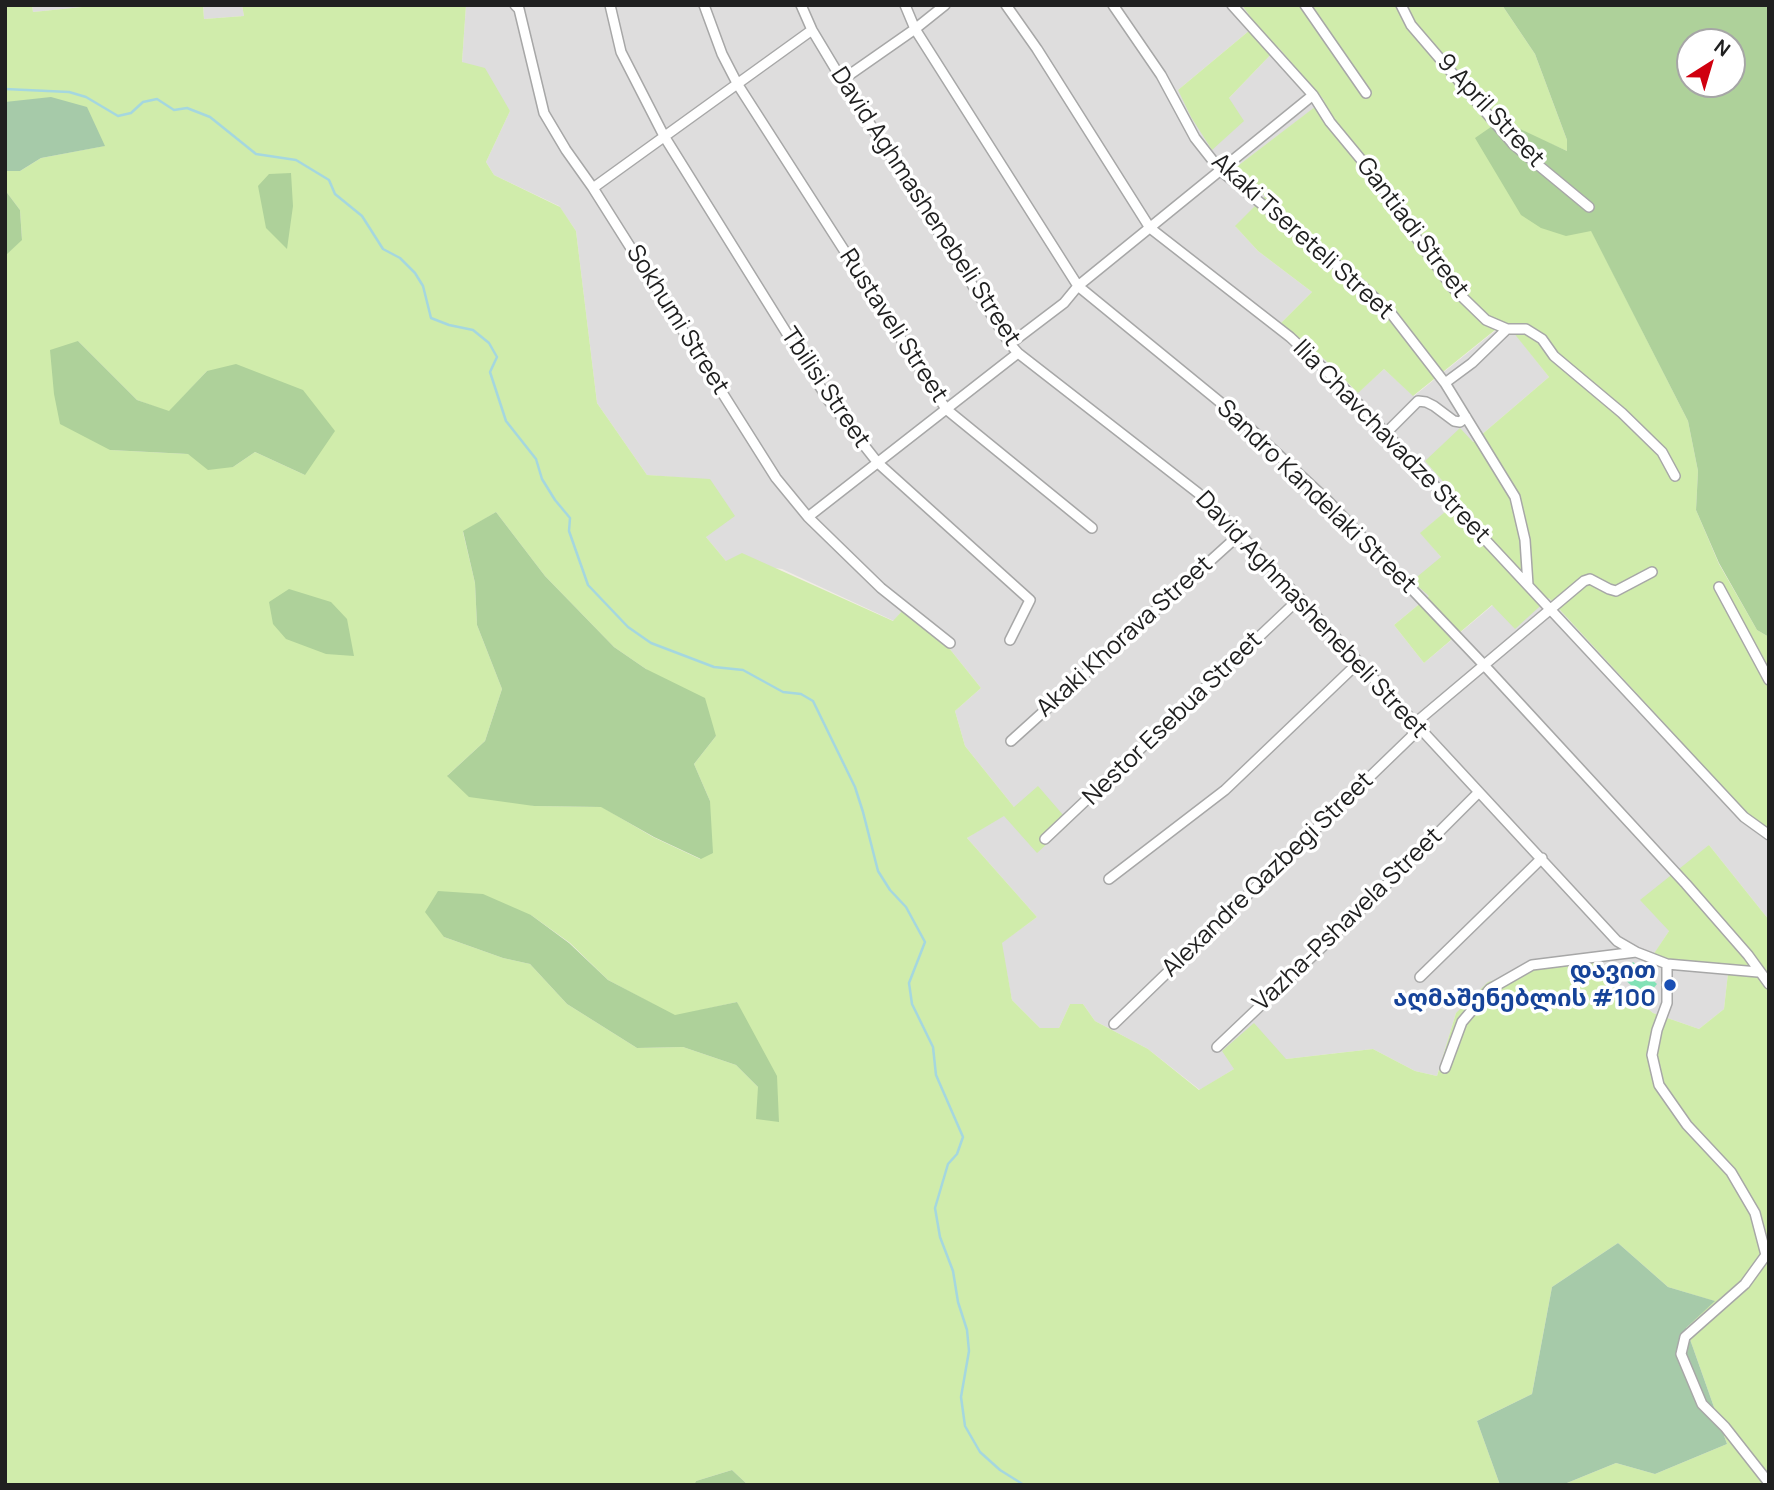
<!DOCTYPE html>
<html>
<head>
<meta charset="utf-8">
<style>
	body { margin:0 }
	#map { position:relative; width:1774px; height:1490px; overflow:hidden; background:#f1ece6; font-family:Manrope,sans-serif }
	canvas { display:block }
	.frame { position:absolute; inset:0; border:7px solid #202020; pointer-events:none }
	.north { position:absolute; left:1676px; top:28px; width:70px; height:70px; box-sizing:border-box; background:#fff; border:2px solid #a6a6a6; border-radius:50%; rotate:37deg; font-size:19px; font-weight:700; line-height:28px; text-align:center; color:#202020 }
	.north::after { content:''; display:block; margin:auto; width:24px; height:32px; background:#d0000f; clip-path:polygon(50% 0,100% 100%,50% 72%,0 100%) }
</style>
</head>
<body>
<div id="map">
<canvas width="1774" height="1490"></canvas>
<div class="frame"></div>
<div class="north">N</div>
</div>
<script>
const ctx = document.querySelector('canvas').getContext('2d');
ctx.lineJoin = 'round';
function fillPath(path, color) { ctx.fillStyle = color; ctx.fill(path, 'evenodd'); }
const poly = rows => new Path2D(rows.map(r => 'M' + r).join(''));
function trace(path, color, width, dash) { ctx.strokeStyle = color; ctx.lineWidth = width; ctx.lineCap = dash ? 'butt' : 'round'; ctx.setLineDash(dash || []); ctx.stroke(path); }
function drawText(font, color, halo, rows, align = 'center') {
  ctx.font = font + ' Manrope,"Noto Sans Georgian",sans-serif'; ctx.lineWidth = 7; ctx.setLineDash([]); ctx.textBaseline = 'middle'; ctx.strokeStyle = halo; ctx.fillStyle = color; for (const [text, x, y, turn = 0] of rows) {
    ctx.save(); ctx.translate(x, y); ctx.rotate((+turn || 0) * Math.PI / 180); ctx.textAlign = isNaN(turn) ? turn : align; if (halo) ctx.strokeText(text, 0, 0); ctx.fillText(text, 0, 0); ctx.restore();
  }
}
const residential = poly([
	[32,5,102,5,33,12],
	[203,5,242,5,244,16,204,19],
	[466,5,1242,5,1256,25,1178,90,1229,98,1278,47,1325,100,1231,171,1266,196,1236,227,1258,251,1312,292,1281,323,1324,359,1357,393,1384,369,1414,396,1506,322,1549,377,1473,442,1425,461,1459,500,1421,533,1441,557,1429,596,1394,625,1424,663,1493,605,1549,598,1753,819,1769,828,1769,920,1709,845,1669,931,1654,954,1669,962,1729,964,1724,1009,1699,1029,1653,1013,1589,959,1456,1013,1437,1076,1415,1071,1373,1049,1286,1059,1234,1069,1200,1090,1148,1049,1095,1021,1083,1004,1070,1004,1059,1028,1040,1028,1012,1000,1001,943,1037,917,967,838,1014,807,965,746,955,711,981,688,949,648,902,611,894,621,782,569,726,561,706,537,710,480,647,475,597,403,576,231,559,206,494,175,486,162,510,111,462,62]
]);
const grass = poly([
	[5,5,32,5,33,12,102,5,203,5,204,19,244,16,242,5,466,5,462,62,485,68,510,111,486,162,494,175,560,207,576,231,597,403,647,475,710,479,735,516,706,537,726,561,742,553,893,621,902,611,949,648,981,688,955,711,965,746,1014,807,1038,786,1070,823,1037,853,1004,816,967,838,1037,917,1002,943,1012,1000,1040,1028,1059,1028,1070,1004,1083,1004,1095,1021,1148,1049,1199,1090,1234,1069,1222,1051,1254,1023,1286,1059,1373,1049,1415,1071,1437,1076,1456,1013,1488,982,1541,966,1589,959,1653,1013,1699,1029,1724,1009,1729,964,1669,962,1653,955,1669,931,1640,900,1709,845,1769,920,1769,1485,1562,1485,1616,1463,1655,1474,1727,1444,1686,1328,1714,1301,1668,1287,1618,1243,1552,1287,1532,1394,1477,1421,1500,1485,748,1485,732,1470,696,1481,694,1485,5,1485,5,255,22,239,20,210,5,190,5,171,20,171,41,158,104,146,15,103,5,102],
	[78,341,137,400,169,412,207,371,305,475,255,452,233,467,188,454,110,450],
	[496,512,545,576,614,647,646,669,716,736,694,764,710,801,700,859,653,837,602,807,534,806,448,775,485,741,502,689,477,625,475,583,463,532],
	[531,915,570,943,608,980,675,1016,737,1002,779,1122,758,1087,736,1065,683,1047,637,1048,567,1004,530,964,503,958,444,937],
	[1242,5,1502,5,1535,54,1567,140,1567,151,1535,137,1591,230,1688,421,1698,471,1696,510,1719,564,1757,630,1769,637,1769,828,1753,820,1549,598,1515,629,1492,605,1424,663,1394,625,1429,596,1412,581,1441,557,1420,533,1459,500,1425,461,1460,428,1473,442,1549,377,1505,322,1413,396,1384,369,1358,393,1324,359,1281,323,1312,292,1258,251,1235,226,1265,196,1231,171,1324,100,1278,47,1229,98,1244,121,1212,150,1191,117,1178,90,1256,25]
]);
const forest = poly([
	[1502,5,1769,5,1769,637,1757,630,1719,563,1696,510,1698,471,1688,421,1591,231,1566,236,1541,228,1521,215,1475,138,1501,120,1567,151,1567,140,1535,54],
	[1690,42,1732,42,1732,84,1690,84],
	[291,173,293,206,287,249,266,228,258,186,269,174],
	[5,190,20,210,22,240,6,255],
	[78,341,137,400,169,411,207,371,236,364,303,390,335,431,305,475,255,452,233,467,208,470,188,454,110,450,60,424,54,394,50,350],
	[496,512,545,576,614,647,646,669,705,698,716,736,694,764,710,801,713,853,701,859,654,837,601,807,534,806,469,797,447,776,485,741,502,689,477,625,475,583,463,531],
	[289,589,331,602,347,619,354,656,326,654,286,639,273,624,269,602],
	[438,891,483,894,531,915,569,943,608,980,675,1015,737,1002,777,1076,779,1122,756,1119,758,1087,736,1065,683,1047,637,1048,567,1004,530,964,503,958,444,937,425,912],
	[732,1470,748,1485,694,1485,696,1481]
]);
const cemetery = poly([
	[51,97,87,107,105,146,41,158,20,171,5,171,5,102],
	[1618,1243,1668,1287,1715,1301,1686,1328,1727,1444,1655,1474,1616,1463,1562,1485,1500,1485,1477,1421,1532,1394,1552,1287]
]);
const pitch = poly([
	[1633,962,1657,984,1645,998,1621,976]
]);
const stream = poly([
	[5,89,69,92,86,97,118,116,131,113,143,102,157,99,174,110,187,108,210,117,256,154,296,160,329,180,335,194,362,216,383,249,400,258,415,273,423,286,431,318,449,325,473,330,489,343,497,357,490,372,506,421,536,459,542,479,555,500,570,518,569,531,588,585,628,627,651,643,714,667,743,670,783,692,801,694,813,701,855,787,863,812,878,871,890,890,906,907,925,942,909,983,912,1004,933,1047,936,1075,963,1137,957,1154,948,1164,935,1208,940,1237,953,1271,958,1302,967,1330,969,1351,961,1397,965,1426,980,1452,1000,1470,1024,1485]
]);
const minor = poly([
	[515,5,519,9,544,113,566,150,593,188],
	[610,5,621,52,664,136,829,401,878,463,1030,600,1010,640],
	[704,5,722,54,738,85,946,409,1092,528],
	[801,5,812,30,842,80,1010,344,1018,353,1198,493,1240,534,1617,941,1636,952,1667,964,1758,972],
	[905,5,915,29,1078,286,1237,416,1328,501,1484,665,1686,884,1748,955,1769,984],
	[1006,5,1037,49,1150,228,1290,337,1340,384,1744,817,1769,835],
	[1113,5,1161,75,1195,138,1221,171,1352,277,1390,312,1445,383,1515,497,1525,540,1528,585],
	[1232,5,1313,95,1330,122,1378,180,1397,211,1452,287,1486,320,1507,329,1526,329,1542,339,1554,356,1622,413,1662,452,1675,476],
	[1305,5,1366,93],
	[1401,5,1411,25,1514,145,1589,207],
	[812,30,593,188,776,478,808,517,881,588,950,643],
	[842,80,915,29,945,5],
	[1010,344,1064,303,1078,286,1313,95],
	[1445,383,1472,363,1507,329],
	[1386,433,1418,401,1426,402,1434,406,1454,421,1460,422,1466,417],
	[808,517,1018,353],
	[1719,587,1769,680],
	[1011,741,1240,534],
	[1045,839,1300,598],
	[1109,879,1225,790,1359,662],
	[1667,964,1667,1003,1657,1030,1652,1055,1659,1085,1687,1125,1731,1172,1755,1213,1766,1255,1745,1284,1685,1337,1681,1354,1702,1404,1725,1427,1769,1483],
	[1420,977,1542,858],
	[1114,1024,1412,736,1414,724,1584,581,1590,579,1609,589,1616,591,1652,572],
	[1217,1047,1362,909,1479,792],
	[1445,1068,1462,1022,1490,989,1532,965,1636,952]
]);
const markers = [
	[1670,985,7,"#1a4fb4"]
];
const streetNames = [
	["9 April Street",1490,111,47],
	["David Aghmashenebeli Street",925,207,57],
	["Gantiadi Street",1412,228,53],
	["Akaki Tsereteli Street",1302,237,42],
	["Sokhumi Street",677,320,58],
	["Rustaveli Street",893,326,57],
	["Tbilisi Street",825,388,56],
	["Ilia Chavchavadze Street",1391,442,46],
	["Sandro Kandelaki Street",1316,497,44],
	["David Aghmashenebeli Street",1311,615,47],
	["Akaki Khorava Street",1125,637,-42],
	["Nestor Esebua Street",1173,719,-44],
	["Alexandre Qazbegi Street",1268,875,-44],
	["Vazha-Pshavela Street",1348,920,-44]
];
const transitNames = [
	["დავით",1656,971],
	["აღმაშენებლის #100",1656,999]
];
fillPath(residential, '#dedddd');
fillPath(grass, '#d0ecab');
fillPath(forest, '#aed19a');
fillPath(cemetery, '#a6caa9');
fillPath(pitch, '#82e2b6');
trace(stream, '#a5d7df', 2.5);
trace(minor, '#a7a7a7', 12);
trace(minor, '#fff', 9);
for (const [x, y, r, color] of markers) { const dot = new Path2D(); dot.arc(x, y, r, 0, 2 * Math.PI); ctx.fillStyle = color; ctx.fill(dot); trace(dot, '#fff', 2.5); }
drawText('24px', '#202020', '#fff', streetNames);
drawText('bold 24px', '#164399', '#fff', transitNames, 'right');
</script>
</body>
</html>
